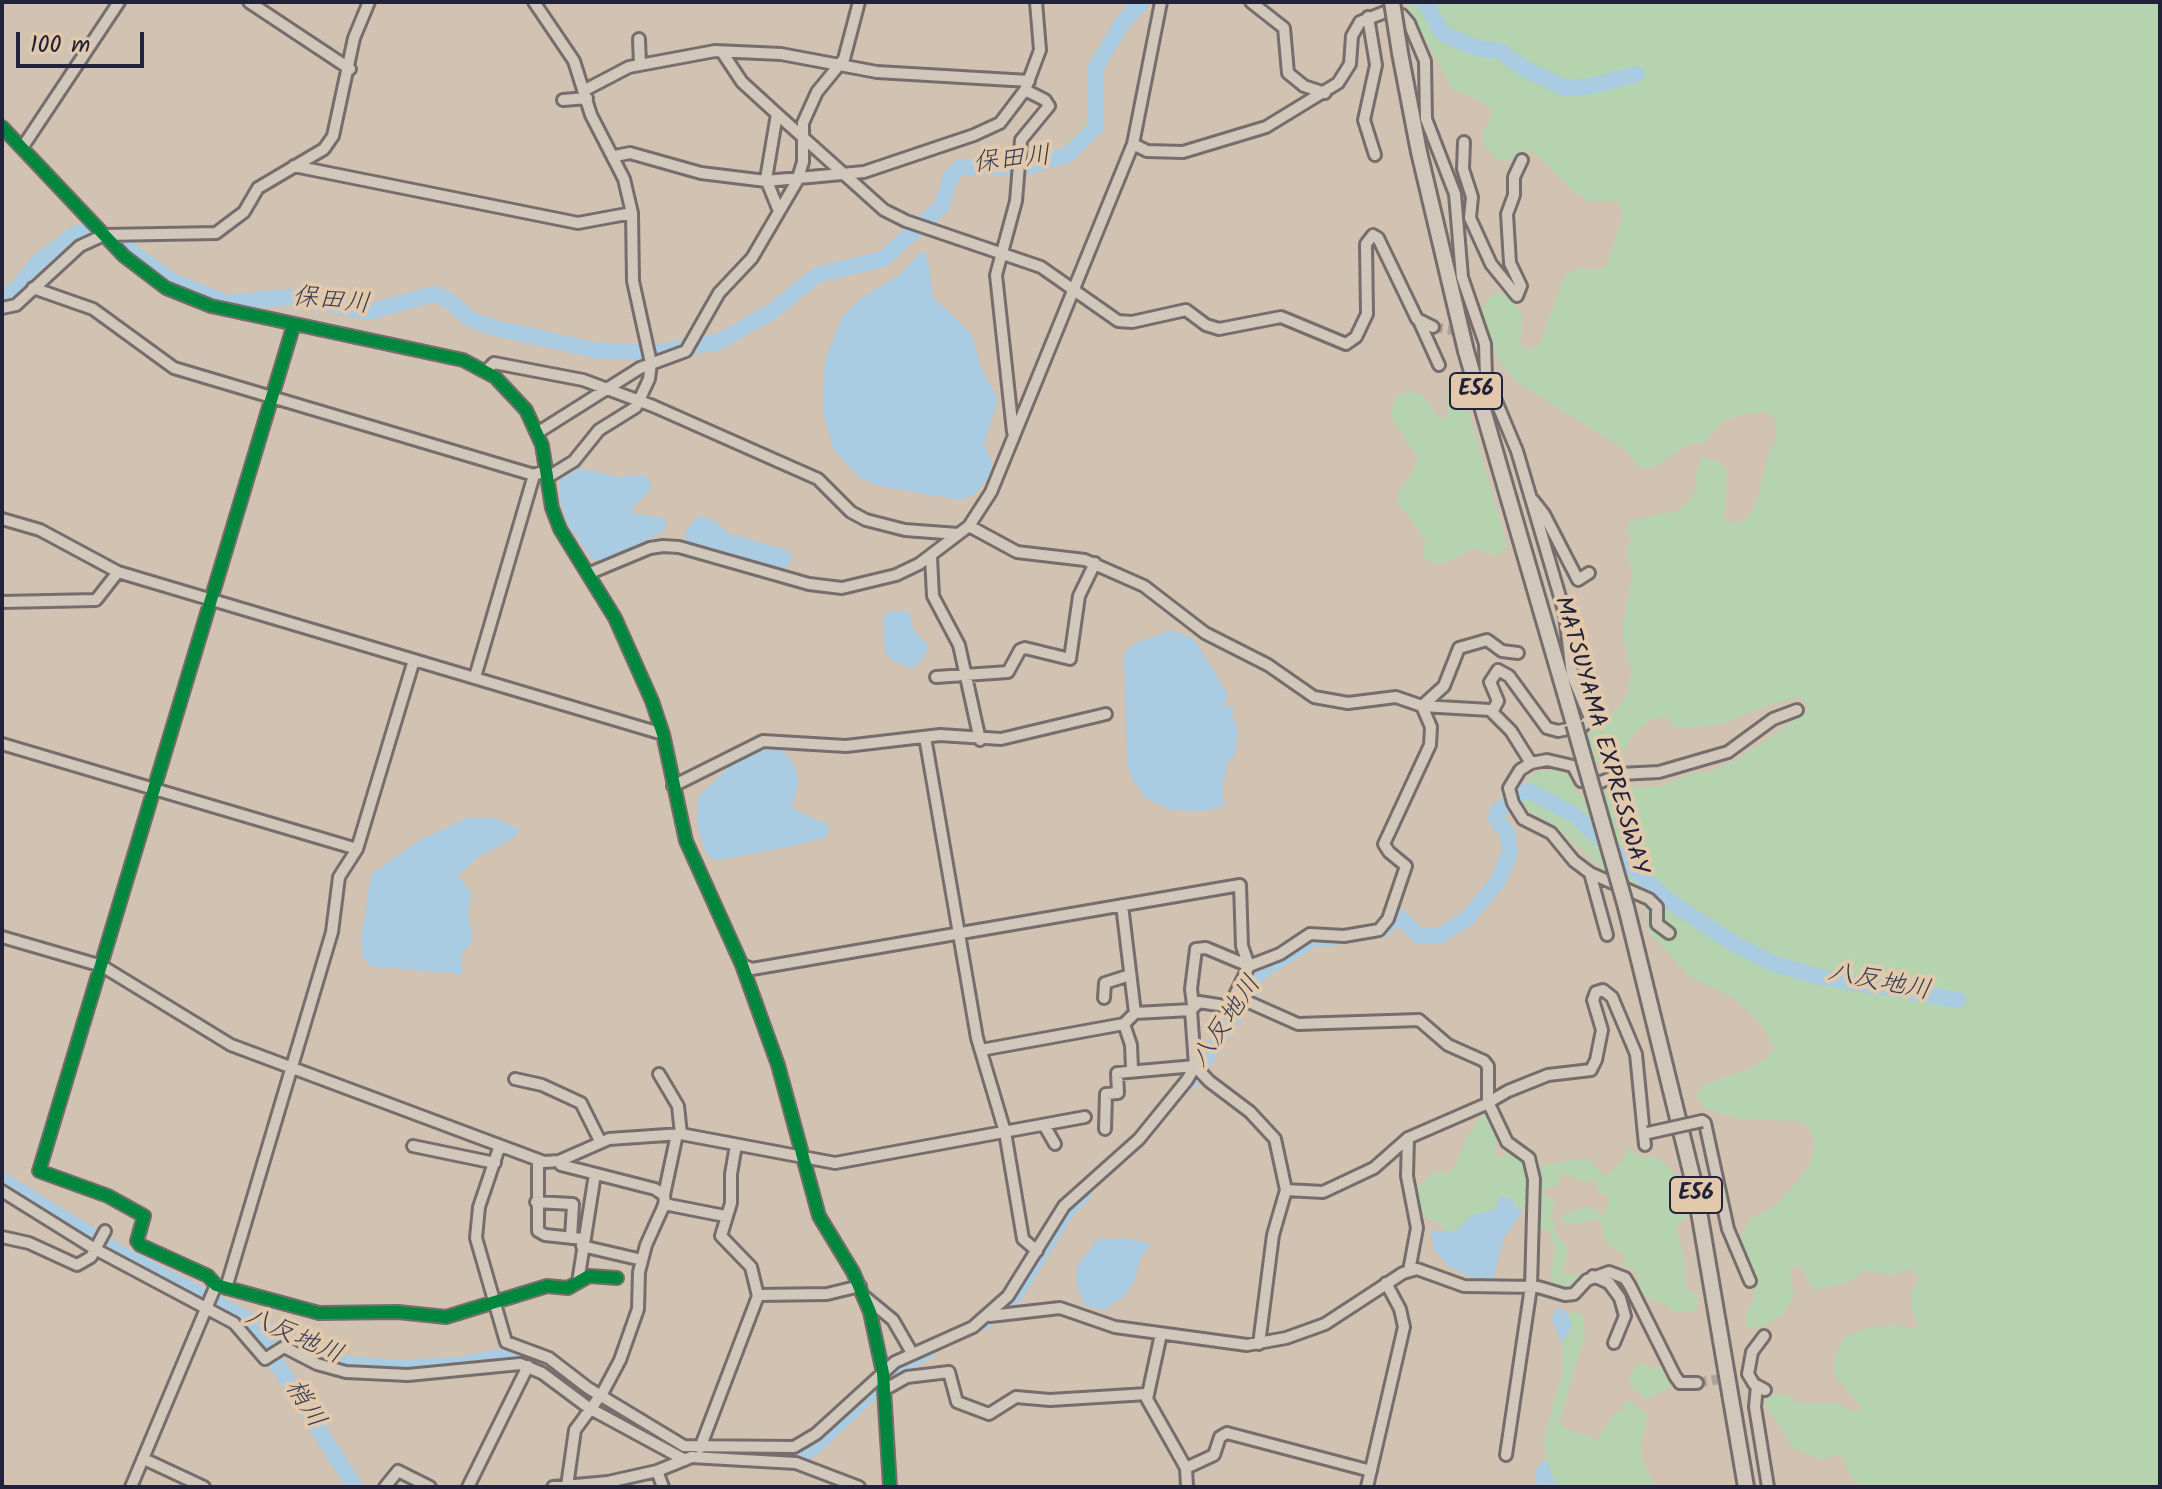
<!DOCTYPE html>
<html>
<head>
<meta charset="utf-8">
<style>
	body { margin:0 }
	#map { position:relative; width:2162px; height:1489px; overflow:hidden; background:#d2c2b2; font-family:Kalam,sans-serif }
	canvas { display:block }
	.frame { position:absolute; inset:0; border:4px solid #22223b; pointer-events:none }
	.scale { position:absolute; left:16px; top:32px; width:128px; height:36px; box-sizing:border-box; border:4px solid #22223b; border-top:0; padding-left:10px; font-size:24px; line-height:28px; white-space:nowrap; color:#22223b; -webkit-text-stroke:6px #e3c9ab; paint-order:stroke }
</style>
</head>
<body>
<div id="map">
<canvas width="2162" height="1489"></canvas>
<div class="frame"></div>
<div class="scale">100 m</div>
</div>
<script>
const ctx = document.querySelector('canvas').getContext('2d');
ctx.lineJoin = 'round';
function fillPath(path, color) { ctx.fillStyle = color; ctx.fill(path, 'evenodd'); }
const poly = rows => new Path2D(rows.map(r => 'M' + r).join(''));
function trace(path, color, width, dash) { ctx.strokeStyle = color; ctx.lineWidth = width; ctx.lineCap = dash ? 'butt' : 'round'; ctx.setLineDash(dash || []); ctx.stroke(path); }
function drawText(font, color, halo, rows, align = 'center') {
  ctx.font = font + ' Kalam,"Klee One",sans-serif'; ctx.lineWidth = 8; ctx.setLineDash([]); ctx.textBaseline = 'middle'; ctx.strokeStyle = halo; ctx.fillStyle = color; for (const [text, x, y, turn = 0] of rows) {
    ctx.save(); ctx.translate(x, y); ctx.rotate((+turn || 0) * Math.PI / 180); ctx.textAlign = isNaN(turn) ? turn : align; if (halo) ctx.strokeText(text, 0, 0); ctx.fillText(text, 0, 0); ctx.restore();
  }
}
const green = poly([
	[1405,2,2160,2,2160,1487,1867,1487,1853,1481,1840,1453,1823,1460,1794,1449,1773,1417,1765,1402,1768,1396,1784,1394,1797,1403,1834,1403,1853,1411,1860,1410,1861,1406,1834,1375,1835,1355,1845,1337,1868,1328,1892,1325,1915,1328,1918,1324,1911,1307,1912,1292,1919,1277,1911,1269,1894,1275,1864,1271,1850,1282,1814,1290,1799,1265,1790,1268,1794,1297,1781,1316,1762,1327,1747,1329,1745,1317,1754,1297,1755,1279,1740,1236,1751,1218,1774,1207,1796,1183,1811,1164,1814,1137,1804,1122,1734,1118,1702,1107,1696,1093,1702,1085,1753,1068,1774,1051,1771,1040,1755,1017,1732,997,1689,976,1649,932,1644,903,1634,886,1597,865,1555,825,1530,813,1523,803,1522,791,1527,779,1538,771,1557,770,1570,776,1575,790,1584,799,1623,785,1640,788,1666,785,1686,774,1710,771,1738,759,1810,709,1800,698,1777,702,1724,723,1683,729,1672,727,1667,717,1651,719,1636,731,1618,758,1606,766,1595,761,1588,741,1590,732,1619,707,1628,692,1631,669,1622,631,1633,572,1626,553,1631,542,1628,535,1630,521,1676,511,1687,503,1697,487,1696,472,1703,457,1720,462,1727,469,1724,520,1735,523,1747,519,1755,506,1768,455,1776,440,1776,420,1766,412,1739,415,1720,424,1704,444,1689,444,1652,468,1640,469,1627,451,1517,382,1498,359,1482,312,1484,304,1494,293,1502,293,1520,310,1523,323,1520,342,1526,350,1539,346,1565,275,1579,268,1597,270,1607,266,1623,214,1618,202,1588,201,1572,190,1535,153,1524,150,1510,161,1499,161,1484,145,1482,135,1493,112,1482,101,1453,90],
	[1453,383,1462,388,1507,545,1498,556,1474,549,1439,565,1422,557,1426,540,1397,502,1399,491,1413,473,1417,457,1390,415,1396,395,1410,391,1423,395,1437,416,1447,418,1447,390],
	[1483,1113,1494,1121,1498,1132,1495,1154,1500,1159,1510,1150,1535,1167,1581,1158,1588,1159,1606,1176,1623,1161,1628,1147,1638,1155,1659,1158,1681,1179,1688,1216,1676,1227,1684,1256,1686,1286,1688,1291,1698,1295,1697,1310,1673,1313,1668,1306,1642,1294,1635,1270,1624,1267,1624,1253,1612,1249,1605,1239,1600,1219,1568,1225,1563,1221,1560,1218,1566,1214,1586,1207,1592,1207,1602,1215,1606,1212,1610,1197,1599,1193,1596,1180,1585,1182,1563,1173,1559,1183,1541,1193,1552,1198,1555,1204,1550,1217,1556,1222,1553,1227,1567,1248,1563,1274,1580,1274,1575,1284,1567,1287,1550,1281,1555,1248,1550,1233,1536,1225,1530,1197,1523,1211,1498,1204,1490,1212,1472,1215,1455,1232,1443,1231,1442,1225,1428,1219,1419,1210,1415,1190,1432,1173,1448,1173,1456,1165,1467,1137],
	[1573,1310,1584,1316,1585,1333,1560,1421,1563,1427,1597,1440,1612,1416,1621,1411,1623,1402,1631,1401,1647,1415,1641,1445,1643,1462,1655,1486,1666,1487,1557,1487,1546,1459,1544,1441,1563,1368,1562,1343,1568,1314],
	[1643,1362,1651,1369,1665,1366,1672,1379,1669,1388,1645,1400,1639,1391,1632,1389,1629,1380,1635,1366]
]);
const water = poly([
	[922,251,927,254,933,297,972,335,981,367,998,400,984,443,991,460,991,475,974,495,960,500,879,486,857,476,833,448,823,413,825,360,842,317,860,299,899,275],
	[580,468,618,477,641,475,649,479,652,488,633,507,633,513,664,518,667,522,664,531,605,561,592,560,567,523,559,498,560,479],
	[698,516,714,520,728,533,789,551,792,555,789,566,781,568,687,542,684,534],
	[890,611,909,612,914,631,929,645,922,660,912,669,892,660,885,652,883,618],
	[1172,630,1194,639,1227,693,1224,705,1235,709,1232,715,1238,729,1235,755,1228,762,1222,788,1225,805,1204,811,1171,810,1146,798,1132,779,1127,762,1124,655,1133,644],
	[779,748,790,758,798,774,797,793,792,802,795,810,825,823,829,826,827,836,802,844,715,861,705,851,697,823,698,797,732,764,760,750],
	[469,817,496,818,520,830,512,839,477,858,458,875,471,893,468,914,473,939,462,954,462,974,370,966,362,956,361,939,371,874,422,839],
	[1501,1196,1512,1199,1515,1207,1523,1211,1504,1238,1493,1279,1470,1277,1447,1265,1434,1250,1431,1230,1455,1232,1472,1215,1495,1209],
	[1125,1238,1151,1244,1141,1257,1133,1284,1122,1298,1104,1310,1084,1305,1076,1283,1078,1265,1098,1239],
	[1555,1308,1566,1311,1572,1325,1562,1343,1552,1320],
	[1546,1459,1551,1473,1557,1487,1537,1487,1535,1470]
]);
const river = poly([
	[1425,2,1443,34,1479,49,1500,51,1522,67,1565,88,1591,86,1637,74],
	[117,241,173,281,226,303,290,297,368,312,434,294,447,299,470,319,495,328,595,350,645,353],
	[2,297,16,290,37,263,73,235,84,230,95,233],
	[653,353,719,342,771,312,817,275,883,259,942,206,951,177,959,168,1029,166,1068,155,1096,127,1096,67,1123,22,1142,2],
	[1382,930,1398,916,1419,936,1439,936,1467,919,1499,880,1510,852,1508,834,1496,819,1498,811,1516,795,1530,791,1576,816,1670,902,1735,944,1775,964,1815,976,1958,1000],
	[1190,1081,1249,994,1258,973,1313,939,1333,938],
	[2,1180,120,1253,317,1355,347,1364,399,1368,458,1365,512,1355,531,1358,605,1411,686,1454],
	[984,1322,1015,1295,1068,1209,1084,1193],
	[252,1324,355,1487],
	[770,1459,795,1457,813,1448,895,1369,928,1351]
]);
const minorTunnel = poly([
	[1433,327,1470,333],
	[1697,1383,1742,1375]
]);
const minor = poly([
	[249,2,350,69],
	[534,2,574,61,591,115,624,179,632,213,633,281,651,363,649,379,636,407,599,430,574,461,548,477],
	[1251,2,1284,28,1288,73,1304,86,1325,93],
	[1368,17,1376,65,1364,120,1375,155],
	[639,39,640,65],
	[722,52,742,82,777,114,766,179,779,211],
	[585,90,629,67,715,51,781,54,877,72,1029,81],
	[563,100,587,98],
	[777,114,884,210,906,221,1041,267,1118,321,1132,322,1186,310,1206,325,1219,329,1281,317,1346,344,1356,337,1367,314,1366,244,1373,235,1378,238,1417,319,1433,327],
	[2,127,124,256,166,288,211,306,463,360,495,377,526,410,542,445,552,508,560,529,615,618,652,701,663,734,686,841,742,965,778,1065,819,1216,853,1272,870,1312,883,1373,890,1487],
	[1464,142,1463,169,1472,197,1470,218,1491,264,1517,296,1521,286,1510,263,1507,214,1514,195,1514,177,1522,160],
	[1133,144,1147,151,1183,152,1266,127,1338,83,1350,64,1352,36,1360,22,1385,12,1402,15,1409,23,1425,61,1426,119,1455,194,1462,277,1485,344,1486,377,1517,451,1565,614,1572,675,1590,718,1583,726,1558,731,1547,728,1509,676,1498,670,1490,682,1498,701,1492,712],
	[22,148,119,2],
	[615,156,630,153,701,173,766,181,864,172,974,135,1000,123,1025,90,1040,50,1036,2],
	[294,166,578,223,632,213],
	[33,288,93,309,174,368,534,475,547,470],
	[2,308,16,305,80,246,104,235,216,233,244,212,258,188,324,149,333,136,354,38,369,2],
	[1420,323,1439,365],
	[294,324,39,1171,108,1196,144,1216,137,1241,140,1245,208,1276,216,1285,319,1313,398,1312,446,1317,547,1286,568,1288,589,1276,617,1278],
	[486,371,494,363,583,380,653,406,818,479,851,512,866,520,905,530,958,534],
	[1013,432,996,275,1016,201,1021,140,1049,106,1045,100,1025,90],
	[537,433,640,368,686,351,719,293,752,258,797,181,803,162,803,123,817,92,844,59,859,2],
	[1533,500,1544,514,1578,580,1589,573],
	[2,519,40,530,118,572,663,734],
	[969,526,1017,552,1085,560,1144,586,1205,633,1268,665,1314,697,1348,703,1396,697,1422,706,1490,710,1511,731,1531,763,1547,760,1573,766,1581,781,1601,782,1620,774,1659,772,1728,752,1773,719,1797,710],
	[931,557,933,596,959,645,980,740],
	[590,573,650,548,663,546,679,547,809,584,842,588,896,575,919,564,969,526,991,492,1133,144,1161,2],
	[2,602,96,600,118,572],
	[475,677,534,475],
	[936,677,1008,672,1020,650,1025,648,1070,659,1079,596,1095,563],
	[1422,706,1444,686,1459,648,1487,640,1502,651,1518,653],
	[925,737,977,1038,1005,1132,1023,1239,1037,1251],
	[2,744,357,849],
	[1531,763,1520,770,1509,788,1513,803,1523,819,1551,833,1574,861,1590,873,1607,935],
	[673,786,763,741,846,746,940,735,1001,739,1106,714],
	[1590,873,1649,899,1657,907,1657,924,1669,933],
	[1122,905,1135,1013],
	[2,937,102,966,231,1045,544,1162,559,1161,609,1139,681,1134,835,1163,1085,1117],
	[742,965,752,969,1240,885,1242,946,1249,966],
	[1235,996,1298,1024,1419,1020,1448,1045,1484,1061,1488,1066,1488,1102,1507,1142,1529,1158,1534,1179,1531,1287,1506,1455],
	[1104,998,1105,983,1130,975],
	[1193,1005,1191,989,1196,949,1206,948,1249,966],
	[1124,1024,1131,1045,1132,1069],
	[981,1050,1124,1024,1135,1013,1191,1010,1199,1002,1225,1006,1232,1001,1249,966,1280,954,1310,934,1344,936,1379,930,1388,919,1406,866,1389,852,1384,844,1430,745,1431,727,1422,706],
	[1195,1066,1209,1081,1250,1112,1275,1139,1286,1190,1273,1235,1259,1344],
	[659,1074,678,1106,681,1134],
	[515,1079,542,1085,581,1103,600,1141],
	[1702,1121,1705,1123,1728,1229,1750,1281],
	[1044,1125,1055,1144],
	[1105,1129,1106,1094,1118,1093,1117,1073,1195,1066],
	[1408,1138,1407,1176,1417,1228,1409,1271],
	[413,1146,495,1163],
	[499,1148,479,1207,476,1238,506,1342,549,1358,588,1388,684,1446,794,1447,816,1434,895,1362,973,1327,1008,1296,1064,1206,1139,1139,1187,1080,1195,1066,1191,1010],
	[538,1161,538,1231,545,1235,583,1239],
	[559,1161,561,1165,655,1189,664,1195,665,1203,646,1245,639,1272,638,1309,620,1360,603,1392,575,1430,567,1486],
	[1286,1190,1323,1192,1374,1168,1408,1138,1484,1105,1508,1091,1548,1075,1591,1070,1596,1060,1602,1030,1593,1000,1596,992,1603,990,1612,997,1636,1054,1645,1145],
	[2,1191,95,1249,234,1323,265,1359,284,1347,317,1364,346,1372,408,1375,520,1364,542,1373,589,1408,685,1460],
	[664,1195,677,1134],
	[536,1202,573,1204,571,1238],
	[664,1204,725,1216],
	[2,1237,29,1243,77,1265,91,1257,105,1231],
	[582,1246,642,1260],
	[1593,1276,1609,1283,1620,1298,1625,1316,1614,1343],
	[578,1282,595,1174],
	[226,1288,332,932,339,877,357,849,414,660],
	[758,1295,827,1294,860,1286],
	[865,1297,893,1320,912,1353],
	[990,1316,1060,1308,1115,1327,1247,1345,1286,1338,1325,1324,1403,1273,1417,1269,1464,1286,1538,1287,1565,1295,1574,1294,1587,1280,1609,1272,1625,1278,1630,1286,1675,1376,1680,1383,1697,1383],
	[1161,1334,1147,1399,1186,1468],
	[1764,1336,1752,1352,1748,1374,1754,1384,1765,1390],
	[1757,1386,1755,1407,1768,1487],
	[884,1390,907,1377,949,1372,957,1402,989,1414,1016,1397,1050,1400,1147,1394],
	[700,1448,758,1296,751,1267,721,1236,731,1203,731,1174,736,1145],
	[691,1457,796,1463,859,1487],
	[144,1459,204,1487],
	[657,1471,663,1487],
	[131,1487,216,1285],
	[385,1487,398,1471,430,1487],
	[468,1487,528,1366],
	[553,1487,608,1482,657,1471,689,1458],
	[1187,1487,1186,1468,1214,1455,1220,1437,1227,1433,1371,1471],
	[1367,1487,1404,1327,1400,1309,1386,1283]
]);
const highway = poly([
	[1400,53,1419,152,1466,351,1574,724],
	[1626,907,1695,1188,1746,1487]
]);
const minorBridge = poly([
	[1648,1133,1702,1121]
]);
const highwayBridge = poly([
	[1392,2,1400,53],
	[1574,724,1626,907]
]);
const cycleway = poly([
	[2,127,124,256,166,288,211,306,463,360,495,377,526,410,542,445,552,508,560,529,615,618,652,701,663,734,686,841,742,965,778,1065,819,1216,853,1272,870,1312,883,1373,890,1487],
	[294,324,39,1171,108,1196,144,1216,137,1241,140,1245,208,1276,216,1285,319,1313,398,1312,446,1317,547,1286,568,1288,589,1276,617,1278]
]);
const shields = [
	[1476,391,52],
	[1696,1195,52]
];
const shieldNames = [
	["E56",1476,391],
	["E56",1696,1195]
];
const streetNames = [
	["MATSUYAMA EXPRESSWAY",1599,736,74]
];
const waterNames = [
	["保田川",1012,162,-6],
	["保田川",331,303,6],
	["八反地川",1879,984,11],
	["八反地川",1228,1023,-56],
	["八反地川",293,1338,24],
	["梢川",303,1405,58]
];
fillPath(green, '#b5d3af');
fillPath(water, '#aacce3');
trace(river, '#aacce3', 16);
trace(minorTunnel, '#afa29a', 10, [10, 5]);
trace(minor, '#766e6c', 16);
trace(highway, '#766e6c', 20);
trace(minor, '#d1c7bb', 10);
trace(highway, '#d1c7bb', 14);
trace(minorBridge, '#766e6c', 16, []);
trace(highwayBridge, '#766e6c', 20, []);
trace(minorBridge, '#d1c7bb', 10);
trace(highwayBridge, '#d1c7bb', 14);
trace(cycleway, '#00873e', 12);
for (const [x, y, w] of shields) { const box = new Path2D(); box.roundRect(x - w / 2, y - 18, w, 36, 6); ctx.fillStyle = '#e3c9ab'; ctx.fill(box); trace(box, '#22223b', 2); }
drawText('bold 22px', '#22223b', null, shieldNames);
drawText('24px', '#22223b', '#e3c9ab', streetNames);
drawText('italic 26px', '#343c57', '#e3c9ab', waterNames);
</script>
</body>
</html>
